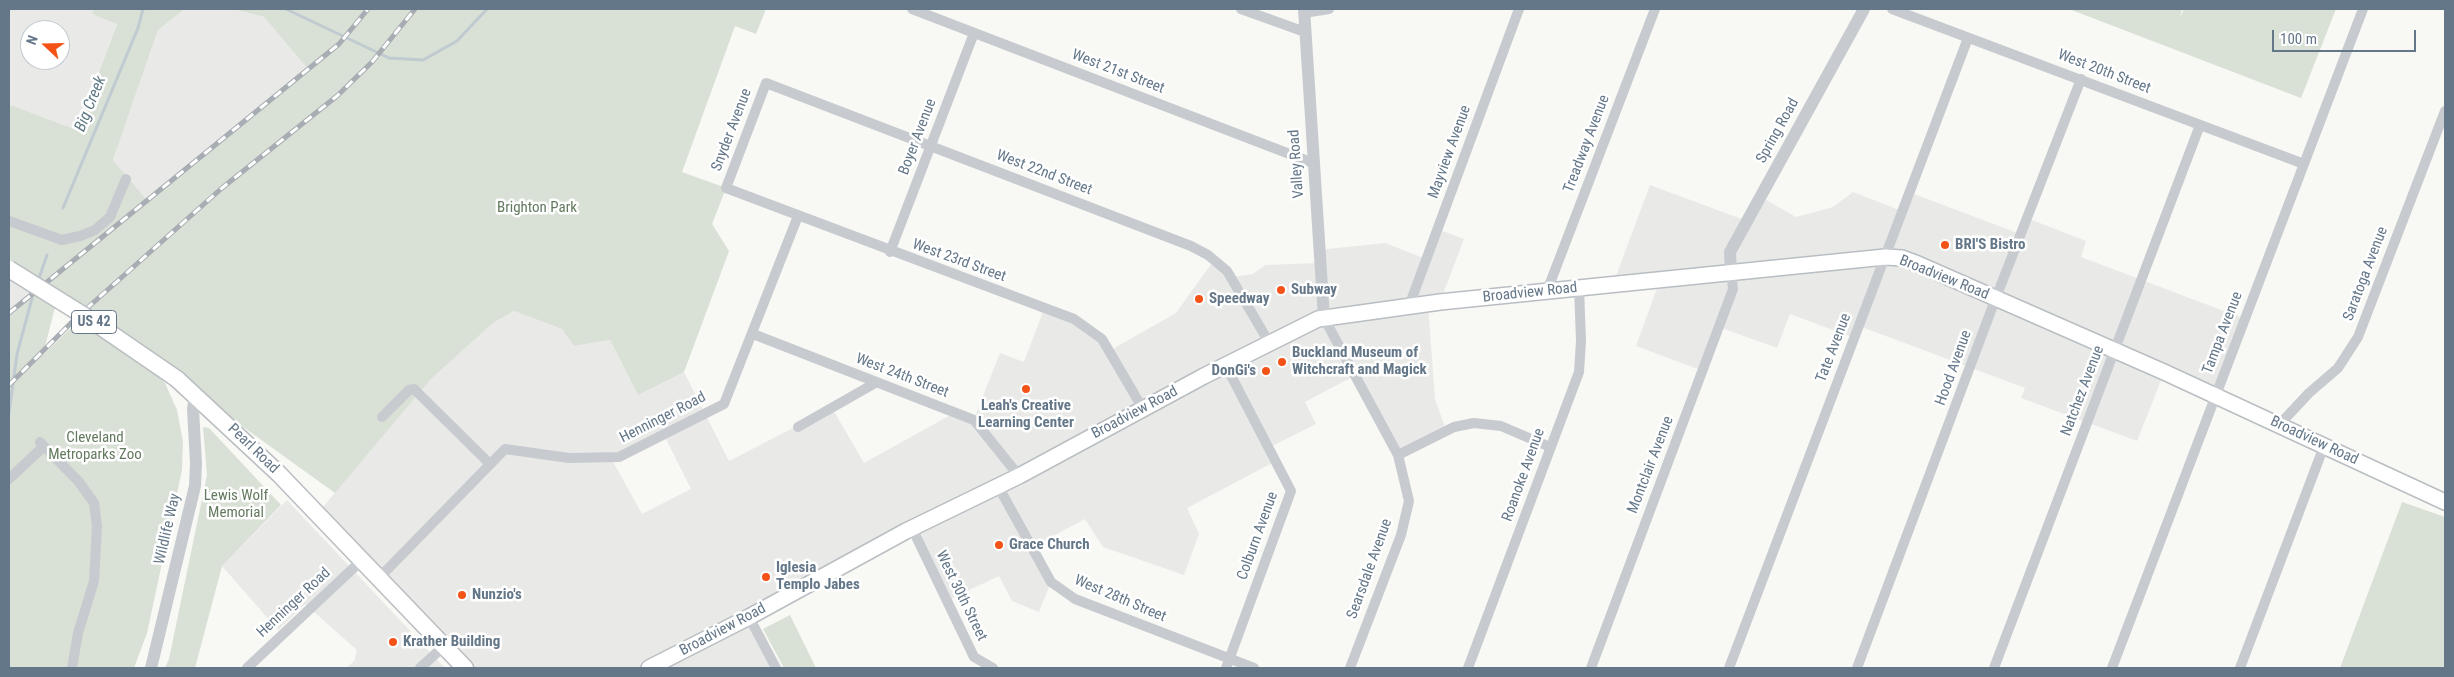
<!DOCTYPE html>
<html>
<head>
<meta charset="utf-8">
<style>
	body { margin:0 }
	#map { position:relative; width:2454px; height:677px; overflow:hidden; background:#f8f8f4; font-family:"Roboto Condensed",sans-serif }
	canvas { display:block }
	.frame { position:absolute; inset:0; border:10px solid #647789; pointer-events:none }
	.north { position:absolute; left:20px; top:20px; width:50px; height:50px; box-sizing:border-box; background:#fff; border:1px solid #c1c9d0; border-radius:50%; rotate:291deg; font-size:14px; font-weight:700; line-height:20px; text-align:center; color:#647789 }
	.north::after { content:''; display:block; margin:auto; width:18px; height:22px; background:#f55218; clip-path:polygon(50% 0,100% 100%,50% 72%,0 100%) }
	.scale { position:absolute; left:2272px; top:30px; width:144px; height:22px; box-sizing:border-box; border:2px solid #647789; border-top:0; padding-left:6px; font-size:15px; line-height:18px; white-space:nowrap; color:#647789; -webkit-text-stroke:4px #fff; paint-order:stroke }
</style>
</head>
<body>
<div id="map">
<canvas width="2454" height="677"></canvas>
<div class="frame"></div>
<div class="north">N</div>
<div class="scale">100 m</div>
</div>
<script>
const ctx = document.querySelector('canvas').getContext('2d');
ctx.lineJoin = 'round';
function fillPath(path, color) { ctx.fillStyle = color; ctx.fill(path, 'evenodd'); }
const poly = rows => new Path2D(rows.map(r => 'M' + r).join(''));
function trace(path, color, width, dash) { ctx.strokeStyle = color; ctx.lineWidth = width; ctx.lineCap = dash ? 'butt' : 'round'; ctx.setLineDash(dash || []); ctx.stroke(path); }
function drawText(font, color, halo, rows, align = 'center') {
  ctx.font = font + ' "Roboto Condensed",sans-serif'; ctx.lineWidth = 5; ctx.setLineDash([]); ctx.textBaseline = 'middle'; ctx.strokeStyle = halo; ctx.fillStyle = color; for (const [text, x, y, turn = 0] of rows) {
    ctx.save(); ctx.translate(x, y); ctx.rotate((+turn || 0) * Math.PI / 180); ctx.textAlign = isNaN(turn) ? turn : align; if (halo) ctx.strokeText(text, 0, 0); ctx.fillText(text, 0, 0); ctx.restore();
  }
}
const built = poly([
	[9,9,93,9,92,14,117,23,77,130,11,105,9,110],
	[30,30,60,30,60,60,30,60],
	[185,9,234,9,264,17,308,69,147,200,113,160,158,30],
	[1650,185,1747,221,1761,197,1796,217,1833,207,1853,192,1902,211,1909,192,2020,234,2027,218,2086,241,2081,257,2245,319,2215,396,2164,373,2137,441,2021,398,2025,388,1859,326,1854,338,1790,314,1777,348,1719,327,1703,371,1636,346,1660,280,1613,284],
	[1437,229,1464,239,1440,302,1428,304,1435,399,1446,430,1398,455,1354,376,1305,402,1316,424,1270,447,1276,461,1187,508,1199,534,1184,575,1103,547,1085,519,1032,547,1051,582,1039,612,1012,601,999,576,948,600,912,528,750,616,776,668,465,668,317,514,431,379,493,323,514,311,562,329,574,346,610,340,638,395,684,372,729,461,832,408,864,463,956,412,974,419,1000,353,1024,362,1044,309,1074,319,1109,351,1176,313,1214,260,1232,277,1253,274,1265,265,1319,263,1318,250,1385,243,1426,259],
	[664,435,691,489,642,514,611,458],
	[9,269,36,286,9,313],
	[287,500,445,668,346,668,354,661,357,650,305,604,278,630,222,566]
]);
const green = poly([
	[93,9,185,9,158,30,113,160,147,200,308,69,264,17,234,9,766,9,756,34,735,26,682,172,726,188,712,224,729,251,684,372,638,395,610,340,574,346,562,329,514,311,493,323,431,379,335,493,160,367,57,299,43,355,80,319,147,365,165,383,177,410,183,442,182,470,147,633,134,668,9,668,9,313,36,286,9,269,9,110,11,105,77,130,117,24,92,14],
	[2069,9,2182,9,2180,18,2184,9,2336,9,2301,98],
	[203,427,209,428,281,505,222,566,195,668,165,668,169,659,207,475],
	[2402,502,2445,517,2445,668,2340,668],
	[790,615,816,668,784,668,763,629]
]);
const stream = poly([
	[286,9,389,58,423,60,457,41,487,9],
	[63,208,138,28,143,9],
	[38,281,47,255],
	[9,413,17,354,34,291]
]);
const minor = poly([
	[912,9,1313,163],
	[1241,9,1305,32],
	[1892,9,2304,164],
	[1304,13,1329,9],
	[9,221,62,240,80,236,95,230,110,217,126,179],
	[890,252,974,33],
	[1547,291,1655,9],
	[1409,306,1519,9],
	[1324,318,1398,455,1409,501,1401,535,1350,668],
	[753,334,974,420,1019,476],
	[1226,366,1291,491,1226,668],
	[1143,409,1102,339,1074,319,726,188,766,83,1191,246,1208,255,1227,271,1270,344],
	[382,417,409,390,414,389,490,464],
	[2279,425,2309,393,2338,368,2358,337,2445,111],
	[798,427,877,382],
	[40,442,79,482,94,503,97,526,94,581,78,633,72,668],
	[1398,455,1454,427,1474,423,1501,426,1550,447],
	[9,479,44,446],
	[998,486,1051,582,1061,589,1075,599,1254,668],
	[912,528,974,657,993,668],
	[379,578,505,449,569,458,619,457,724,404,798,216],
	[749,617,776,668],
	[247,668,362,560],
	[420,668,444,646],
	[1468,668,1579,372,1581,341,1579,287],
	[1591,668,1733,289,1731,272],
	[1729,668,1968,38],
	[1857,668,1992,308,2081,79],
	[1994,668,2200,125],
	[2112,668,2363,9],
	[2240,668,2324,446]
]);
const tertiary = poly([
	[1304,9,1324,318],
	[1731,272,1730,252,1864,9],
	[151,668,195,486,196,463,193,409,195,395]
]);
const secondary = poly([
	[649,668,749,617,906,531,1019,476,1204,376,1318,319,1440,302,1885,257,1902,258,1918,264,2164,372,2445,502]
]);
const primary = poly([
	[177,379,279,474,465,668]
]);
const rail = poly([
	[9,313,339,44,368,9],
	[9,385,76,318,222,188,337,96,372,62,415,9]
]);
const primaryBridge = poly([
	[9,269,91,320,177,379]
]);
const markers = [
	[1945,245,5,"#f55218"],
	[1281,290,5,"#f55218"],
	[1199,299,5,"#f55218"],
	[1282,362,5,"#f55218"],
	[1266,371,5,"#f55218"],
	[1026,389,5,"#f55218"],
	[999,545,5,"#f55218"],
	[766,577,5,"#f55218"],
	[462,595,5,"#f55218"],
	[393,642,5,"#f55218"]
];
const shields = [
	[94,322,45]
];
const shieldNames = [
	["US 42",94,322]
];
const streetNames = [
	["West 21st Street",1118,72,21],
	["West 20th Street",2104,72,21],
	["Snyder Avenue",732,130,-69],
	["Spring Road",1778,131,-61],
	["Boyer Avenue",918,137,-69],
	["Treadway Avenue",1587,144,-69],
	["Mayview Avenue",1450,152,-70],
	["Valley Road",1297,164,-94],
	["West 22nd Street",1044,173,21],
	["West 23rd Street",959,261,20],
	["Saratoga Avenue",2366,274,-69],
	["Broadview Road",1944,278,22],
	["Broadview Road",1530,293,-6],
	["Tampa Avenue",2223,333,-69],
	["Tate Avenue",1834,348,-69],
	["Hood Avenue",1954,368,-70],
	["West 24th Street",902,376,21],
	["Natchez Avenue",2083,391,-69],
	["Broadview Road",1135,413,-28],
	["Henninger Road",663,418,-27],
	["Broadview Road",2314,441,25],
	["Pearl Road",253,449,44],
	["Montclair Avenue",1651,465,-69],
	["Roanoke Avenue",1524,475,-70],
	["Wildlife Way",168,529,-77],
	["Colburn Avenue",1258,536,-70],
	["Searsdale Avenue",1370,569,-70],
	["West 30th Street",961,596,64],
	["West 28th Street",1120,599,23],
	["Henninger Road",294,603,-43],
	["Broadview Road",723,630,-28]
];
const parkNames = [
	["Brighton Park",537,208],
	["Cleveland",95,438],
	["Metroparks Zoo",95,455],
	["Lewis Wolf",236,496],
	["Memorial",236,513]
];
const poiNames = [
	["BRI'S Bistro",1955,245],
	["Subway",1291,290],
	["Speedway",1209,299],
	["Buckland Museum of",1292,353],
	["Witchcraft and Magick",1292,370],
	["DonGi's",1256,371,"right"],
	["Leah's Creative",1026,406,"center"],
	["Learning Center",1026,423,"center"],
	["Grace Church",1009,545],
	["Iglesia",776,568],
	["Templo Jabes",776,585],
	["Nunzio's",472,595],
	["Krather Building",403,642]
];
const waterNames = [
	["Big Creek",91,104,-68]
];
fillPath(built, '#e9eae8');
fillPath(green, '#d9e0d5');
trace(stream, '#c0cbd1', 3);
trace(secondary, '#b9bec3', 18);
trace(primary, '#babec2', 19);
trace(minor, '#c7cbcf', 10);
trace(tertiary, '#c7cbcf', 12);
trace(secondary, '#fff', 15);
trace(primary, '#fff', 16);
trace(rail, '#a7adb3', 5);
trace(rail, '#fff', 3, [9]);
trace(primaryBridge, '#babec2', 19, []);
trace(primaryBridge, '#fff', 16);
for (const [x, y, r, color] of markers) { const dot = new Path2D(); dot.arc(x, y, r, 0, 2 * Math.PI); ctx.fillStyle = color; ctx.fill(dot); trace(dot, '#fff', 2); }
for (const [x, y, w] of shields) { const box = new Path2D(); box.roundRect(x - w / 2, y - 11.5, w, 23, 4); ctx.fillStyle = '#fff'; ctx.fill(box); trace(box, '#647789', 1); }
drawText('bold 14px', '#647789', null, shieldNames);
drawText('15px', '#647789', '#fff', streetNames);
drawText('15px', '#647a5f', '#fff', parkNames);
drawText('bold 15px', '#647789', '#fff', poiNames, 'left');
drawText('italic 16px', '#5f7984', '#fff', waterNames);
</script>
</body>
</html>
